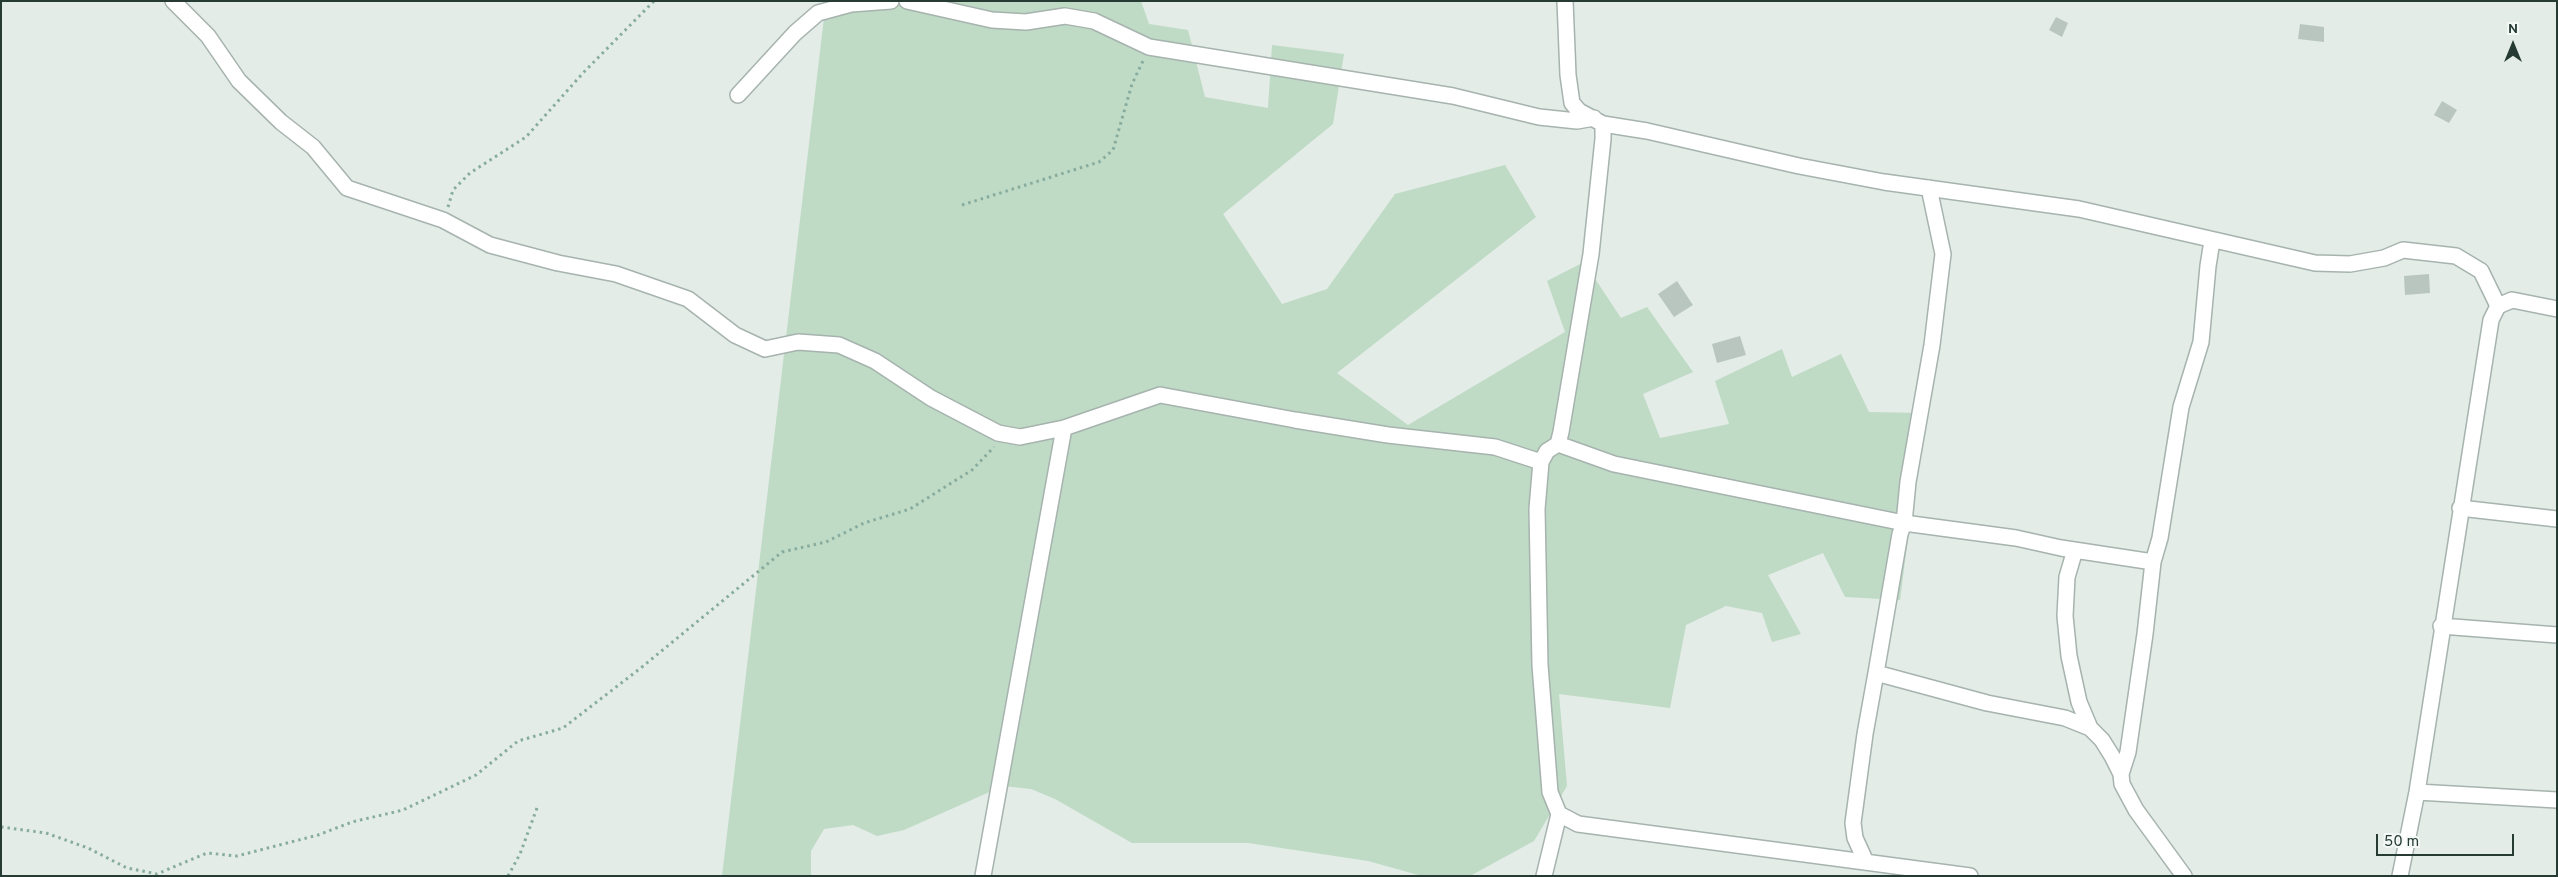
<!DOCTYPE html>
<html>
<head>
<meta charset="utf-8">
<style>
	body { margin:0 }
	#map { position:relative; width:2558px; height:877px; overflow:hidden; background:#e3ece7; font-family:Overpass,sans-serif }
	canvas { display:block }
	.frame { position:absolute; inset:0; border:2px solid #253b34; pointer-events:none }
	.north { position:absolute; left:2488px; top:20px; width:50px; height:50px; -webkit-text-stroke:4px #f4f8f6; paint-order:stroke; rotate:0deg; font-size:14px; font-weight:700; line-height:20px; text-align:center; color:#253b34 }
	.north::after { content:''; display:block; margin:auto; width:18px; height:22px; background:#253b34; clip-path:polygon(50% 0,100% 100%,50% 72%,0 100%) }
	.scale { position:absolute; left:2376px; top:834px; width:138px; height:22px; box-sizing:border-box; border:2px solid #253b34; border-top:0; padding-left:6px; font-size:15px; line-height:18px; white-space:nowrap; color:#253b34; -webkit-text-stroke:4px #f4f8f6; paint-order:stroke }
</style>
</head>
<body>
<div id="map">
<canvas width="2558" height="877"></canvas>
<div class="frame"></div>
<div class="north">N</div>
<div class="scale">50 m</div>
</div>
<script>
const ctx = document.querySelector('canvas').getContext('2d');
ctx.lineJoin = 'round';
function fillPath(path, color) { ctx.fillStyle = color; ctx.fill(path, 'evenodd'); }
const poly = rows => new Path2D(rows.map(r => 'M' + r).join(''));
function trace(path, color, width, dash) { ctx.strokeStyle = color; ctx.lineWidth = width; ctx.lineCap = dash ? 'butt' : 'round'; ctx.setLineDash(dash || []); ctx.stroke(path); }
const green = poly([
	[826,1,1141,1,1149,24,1188,30,1205,97,1268,108,1272,45,1344,54,1333,124,1223,214,1282,304,1327,289,1395,194,1505,165,1536,217,1337,373,1408,425,1565,332,1547,281,1584,262,1621,318,1647,307,1693,372,1643,394,1660,438,1729,424,1715,381,1782,349,1792,377,1841,354,1869,412,1924,413,1900,600,1845,597,1823,553,1768,575,1801,634,1772,642,1762,613,1726,606,1686,625,1670,708,1559,694,1567,786,1534,841,1470,876,1422,876,1368,861,1248,843,1132,843,1055,799,1031,789,1003,786,904,830,877,836,853,825,824,829,811,851,811,876,722,876]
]);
const building = poly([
	[2056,17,2068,23,2062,37,2049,30],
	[2300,24,2324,27,2324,42,2298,39],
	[2442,101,2457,110,2449,123,2434,115],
	[2429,274,2430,293,2405,295,2404,276],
	[1677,281,1693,305,1674,317,1658,294],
	[1740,336,1746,355,1717,363,1712,344]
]);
const path = poly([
	[962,205,1099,162,1113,150,1132,84,1143,61],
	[448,207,453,190,470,173,526,137,583,73,654,1],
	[1,827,46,833,88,848,127,868,157,874,207,853,237,856,318,835,352,822,403,810,476,775,518,741,563,728,642,667,782,552,826,542,864,523,910,509,972,470,994,447],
	[508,876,520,854,537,808]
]);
const street = poly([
	[173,1,208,36,239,81,281,122,313,147,347,188,443,220,490,245,558,263,616,274,688,299,735,335,765,349,798,342,839,345,875,361,931,398,998,433,1020,437,1064,428,1160,395,1295,420,1388,435,1495,447,1541,462],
	[907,1,992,20,1026,22,1065,16,1094,21,1149,47,1453,96,1539,117,1577,121,1594,118],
	[738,95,795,33,818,13,851,4,891,1],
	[1603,124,1647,131,1799,166,1884,182,2079,209,2315,263,2350,264,2384,258,2403,250,2456,256,2481,271,2498,306],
	[1558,444,1614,464,1904,523,1908,482,1932,345,1943,254,1929,188],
	[2460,508,2557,519],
	[2075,550,2067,577,2065,616,2069,656,2079,702,2090,728],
	[2441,626,2557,635],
	[1876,673,1900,534,1904,523,2016,538,2061,548,2153,562,2160,538,2181,407,2201,342,2208,266,2212,241],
	[2121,774,2128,752,2145,634,2153,562],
	[2417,792,2557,800],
	[1559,814,1578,824,1970,876],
	[1866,862,1855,838,1853,823,1865,734,1876,673,1987,703,2065,718,2090,728,2102,740,2112,756,2121,774,2122,784,2136,810,2184,876],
	[983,876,1064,428],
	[1544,876,1559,814,1550,792,1540,665,1537,509,1541,462,1547,451,1558,444,1561,432,1591,254,1603,139,1603,124,1579,111,1572,103,1568,75,1565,1],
	[2400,876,2417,792,2491,320,2498,306,2512,300,2557,309]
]);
fillPath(green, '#bfdac5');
fillPath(building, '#b9c6c0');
trace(street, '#a6b3ae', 18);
trace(path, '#87ac9e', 3, [2.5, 4]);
trace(street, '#fff', 15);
</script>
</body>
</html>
